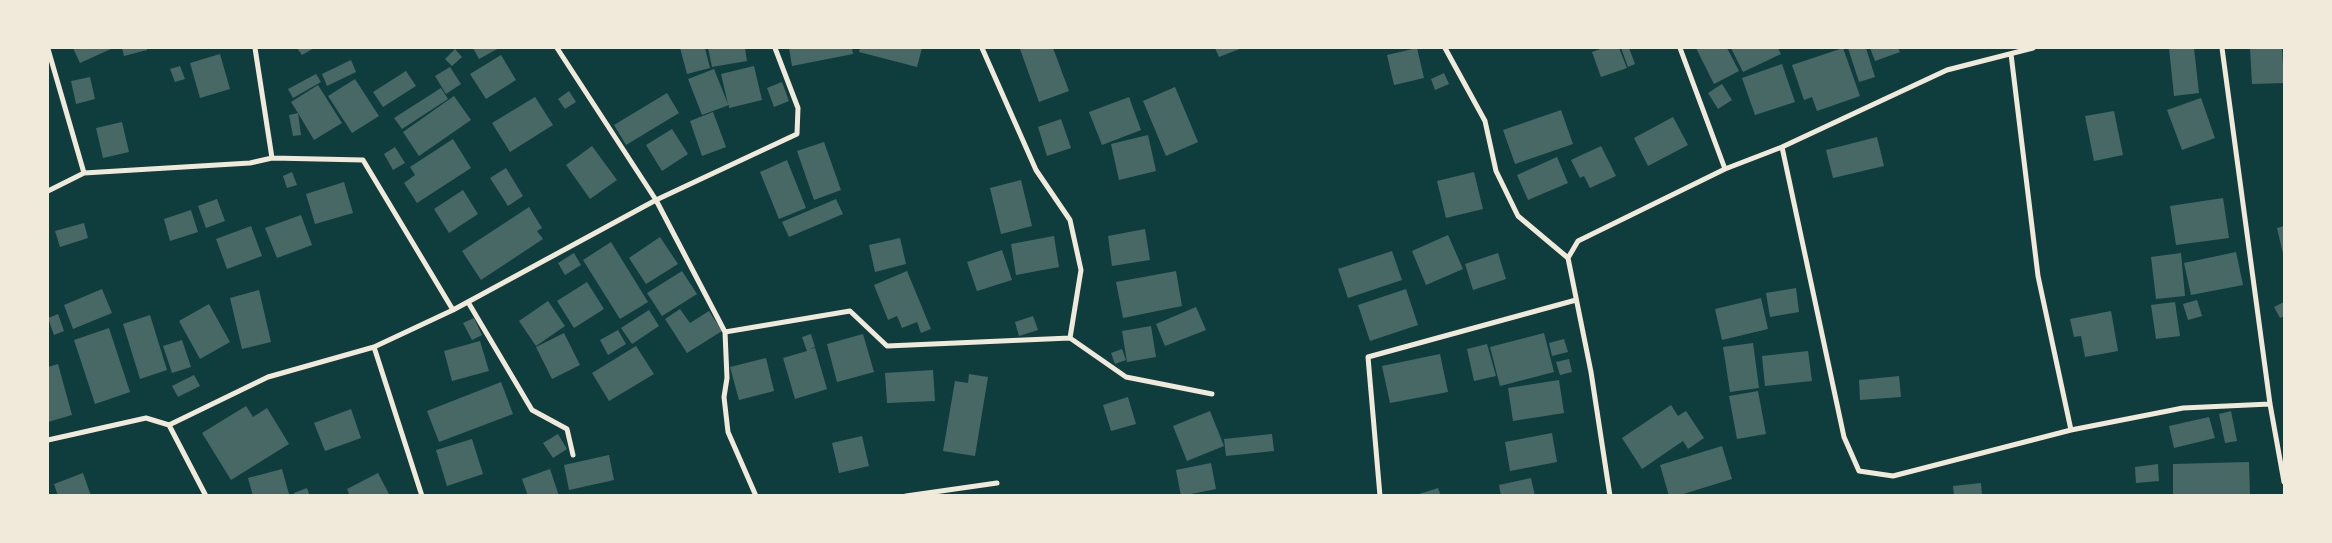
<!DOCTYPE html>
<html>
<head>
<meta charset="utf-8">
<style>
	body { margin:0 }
	#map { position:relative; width:2332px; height:543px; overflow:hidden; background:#0f3d3e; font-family:"Fira Sans",sans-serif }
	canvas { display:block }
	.frame { position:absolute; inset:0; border:49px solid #f1e9da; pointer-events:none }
</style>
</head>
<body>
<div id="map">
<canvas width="2332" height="543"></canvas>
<div class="frame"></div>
</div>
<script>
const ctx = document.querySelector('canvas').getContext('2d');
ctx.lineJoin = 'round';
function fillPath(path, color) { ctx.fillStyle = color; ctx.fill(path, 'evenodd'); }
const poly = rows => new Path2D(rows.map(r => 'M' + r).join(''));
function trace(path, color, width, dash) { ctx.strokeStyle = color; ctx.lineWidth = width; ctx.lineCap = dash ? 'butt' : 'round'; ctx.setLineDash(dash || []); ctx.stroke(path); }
const building = poly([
	[73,48,113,48,80,63],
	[122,48,147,48,147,50,124,56],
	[297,48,314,48,302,55],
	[473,48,499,48,479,59],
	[680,48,705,48,710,68,687,74],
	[708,48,745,48,747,61,712,67],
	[789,48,852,48,853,54,792,66],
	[860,48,922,48,917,67,859,52],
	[1024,48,1053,48,1069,91,1039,102,1020,49],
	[1215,48,1242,48,1219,57],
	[1417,48,1424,78,1394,85,1387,55],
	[1603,48,1619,48,1627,68,1601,77,1592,52],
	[1621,48,1629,48,1635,64,1628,67],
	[1696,48,1727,48,1739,71,1714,84],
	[1731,48,1778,48,1781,54,1743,72],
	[1843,48,1860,96,1817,111,1812,97,1804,100,1792,65],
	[1848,48,1866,48,1875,77,1859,82],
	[1870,48,1898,48,1900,52,1875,61],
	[2169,48,2194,48,2199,93,2174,96],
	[2250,48,2282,48,2284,83,2252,84],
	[455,49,462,57,452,66,445,59],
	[220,54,230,89,200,98,190,63],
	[501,55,516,80,486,99,470,74],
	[351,60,356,72,327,86,322,74],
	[1782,64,1795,102,1755,115,1742,78],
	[180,66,185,79,175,82,170,69],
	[754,66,762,100,729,108,729,105,702,115,688,79,714,69,728,104,721,74],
	[450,67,461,84,446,94,435,76],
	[406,71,416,86,383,107,373,92],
	[1444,73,1449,84,1435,90,1431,79],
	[316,74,321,82,293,98,288,89],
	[90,77,95,99,76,104,71,81],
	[355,79,379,116,352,133,328,96],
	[782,82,789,101,774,107,767,88],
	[1722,84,1732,100,1718,109,1708,93],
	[318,85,342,123,314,140,298,113,301,135,293,136,289,115,298,113,291,102],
	[1175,87,1198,142,1166,156,1143,101],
	[441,88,448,99,402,129,394,118],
	[569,91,576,102,565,109,558,99],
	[667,93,679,113,626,145,614,125],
	[454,96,471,120,419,156,403,132],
	[535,97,553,125,510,152,492,123],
	[1129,97,1141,130,1102,145,1089,112],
	[2201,98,2215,138,2182,150,2167,110],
	[1561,110,1573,144,1515,164,1503,130],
	[2114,111,2123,155,2094,161,2085,116],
	[713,112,726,147,702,156,690,121],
	[1673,117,1688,145,1648,166,1634,138],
	[1061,119,1071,148,1047,156,1038,127],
	[122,122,129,152,103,158,96,128],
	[672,129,688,154,662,171,646,145],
	[1148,135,1156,171,1119,180,1111,144],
	[1877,137,1884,166,1833,178,1826,150],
	[453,139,471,168,417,203,404,183,415,175,410,167],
	[824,142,841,190,814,200,797,151],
	[592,146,617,180,590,199,566,165],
	[1601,146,1616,176,1590,188,1584,176,1580,178,1571,160],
	[395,147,405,163,393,170,384,154],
	[1557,157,1568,183,1528,200,1517,175],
	[787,160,806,208,779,219,760,172],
	[506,168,523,196,508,206,490,178],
	[292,172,297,185,287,188,283,176],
	[1474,172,1483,209,1446,218,1437,181],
	[1021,180,1032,226,1001,234,990,188],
	[344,182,353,213,315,224,306,194],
	[463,190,478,214,449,233,434,209],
	[2223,198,2229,238,2176,245,2170,206],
	[217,199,225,221,206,228,198,206],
	[836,199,843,214,789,237,782,222],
	[529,207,542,228,537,231,543,239,481,280,462,251],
	[191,210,198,232,170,241,164,219],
	[301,215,312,245,277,258,265,228],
	[84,223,88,238,60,247,55,231],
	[251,226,262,256,227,269,216,239],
	[2284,226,2284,258,2277,228],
	[1145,229,1150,260,1112,266,1108,236],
	[1448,235,1463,269,1426,285,1412,251],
	[1054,236,1059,267,1016,275,1011,244],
	[660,237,678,264,646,284,629,258],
	[900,238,906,264,875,272,869,245],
	[611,242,648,302,620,319,583,260],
	[1002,250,1012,280,977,291,967,262],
	[1392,251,1402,280,1348,298,1338,269],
	[2236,252,2243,285,2191,295,2184,263],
	[574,253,581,265,565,275,558,263],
	[1498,253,1506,279,1473,290,1465,264],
	[2181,253,2185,296,2156,299,2151,257],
	[682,271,697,294,662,316,647,293],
	[907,271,931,329,921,333,917,322,902,328,897,316,888,320,874,285],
	[1176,271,1182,306,1123,318,1116,282],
	[587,282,604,309,574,328,557,301],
	[1796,288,1799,312,1770,317,1766,293],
	[102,289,112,313,73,329,64,305],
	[1406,289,1418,325,1370,341,1358,305],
	[259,290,271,342,242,349,230,298],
	[1761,298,1768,329,1722,340,1715,309],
	[2197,300,2202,316,2188,320,2183,304],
	[548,301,565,326,536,346,519,321],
	[2175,302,2180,336,2156,339,2151,305],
	[2284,302,2284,316,2280,318,2274,307],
	[209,304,230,342,200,359,179,321],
	[1196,307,1206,330,1165,346,1156,324],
	[680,309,690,323,709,311,722,331,687,353,665,319],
	[649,310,659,326,632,344,621,328],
	[2111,311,2118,351,2085,357,2081,336,2074,337,2070,319],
	[58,314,64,331,54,335,48,318],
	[150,315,167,370,140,379,123,324],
	[1033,316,1038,330,1019,336,1015,322],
	[474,318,482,335,472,340,463,323],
	[1151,326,1156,357,1127,362,1122,331],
	[109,328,130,392,95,404,74,340],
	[618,330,626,344,608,355,600,340],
	[564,333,580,365,552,379,536,347],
	[1544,333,1554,372,1500,386,1490,347],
	[811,334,815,347,809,349,815,348,827,389,795,399,783,358,807,351,802,337],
	[863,334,874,372,837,382,827,344],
	[1564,339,1568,352,1552,356,1549,343],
	[182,340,191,367,172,373,163,346],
	[480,341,489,371,452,381,444,351],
	[1753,343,1759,388,1730,392,1723,347],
	[1487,344,1496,376,1474,381,1467,349],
	[636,346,654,374,609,401,592,373],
	[1122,349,1126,360,1115,364,1111,353],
	[1808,351,1812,381,1765,386,1762,356],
	[1440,354,1448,392,1390,403,1382,366],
	[766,358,774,391,739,400,730,367],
	[1569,359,1572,372,1560,375,1556,362],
	[58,364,72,415,48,422,48,367],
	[933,370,935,401,887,403,885,373],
	[969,374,988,377,975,456,943,451,955,381,968,383],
	[194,375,200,386,178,397,172,386],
	[1899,376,1901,397,1860,400,1859,380],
	[1559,380,1564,413,1513,421,1508,388],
	[501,382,513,414,439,442,427,411],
	[1758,391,1766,434,1737,439,1729,396],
	[1128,397,1136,424,1111,431,1103,405],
	[1671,405,1678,416,1686,411,1704,438,1688,449,1683,441,1642,469,1622,438],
	[246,406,253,417,267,408,289,444,231,480,202,433],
	[351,409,361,438,325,451,314,423],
	[1210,411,1224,446,1187,461,1173,426],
	[2231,411,2237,441,2225,443,2219,414],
	[2209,417,2215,438,2174,448,2169,426],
	[1552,433,1557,462,1510,471,1505,442],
	[558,434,567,449,553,458,543,443],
	[1272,434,1274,451,1226,456,1224,439],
	[862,436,869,466,839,473,832,443],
	[472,439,483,474,447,486,436,450],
	[1722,446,1732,479,1677,496,1669,496,1660,465],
	[609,455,614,480,569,490,564,465],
	[2249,462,2250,496,2173,496,2173,464],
	[1211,463,1216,489,1181,496,1176,470],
	[2158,464,2159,481,2136,483,2135,467],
	[282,469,289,494,253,496,248,478],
	[550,469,559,496,528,496,522,479],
	[83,473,91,496,58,496,54,484],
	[378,473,390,496,350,496,347,489],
	[1531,478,1535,496,1501,496,1499,485],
	[1981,483,1982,496,1954,496,1953,486],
	[307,488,310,496,295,496,294,493],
	[1438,488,1441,496,1416,496,1416,495]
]);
const minor = poly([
	[255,48,272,158],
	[557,48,656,200,725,332,727,378,724,397,728,432,756,496],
	[1445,48,1485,121,1496,171,1518,216,1568,258],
	[1680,48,1725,169],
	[2222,48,2270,404,2284,482],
	[48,49,84,173],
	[2011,54,2038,276,2071,430],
	[1782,147,1844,437,1859,471,1893,476,2071,430,2183,408,2270,404],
	[48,191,84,173,250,163,272,158,363,160,453,310],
	[468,302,532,410,567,429,573,455],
	[725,332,850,311,887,346,1070,338,1081,270,1070,220,1036,170,982,48],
	[1070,338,1126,377,1212,394],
	[374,347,422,496],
	[169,425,268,377,374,347,453,310,656,200,797,134,798,108,775,48],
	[48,440,146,418,169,425,206,496],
	[906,496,997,483],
	[1380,496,1368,357,1576,300],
	[1610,496,1591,372,1568,258,1578,241,1725,169,1782,147,1947,70,2033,48]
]);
fillPath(building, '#486865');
trace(minor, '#f1e9da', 5);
</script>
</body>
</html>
